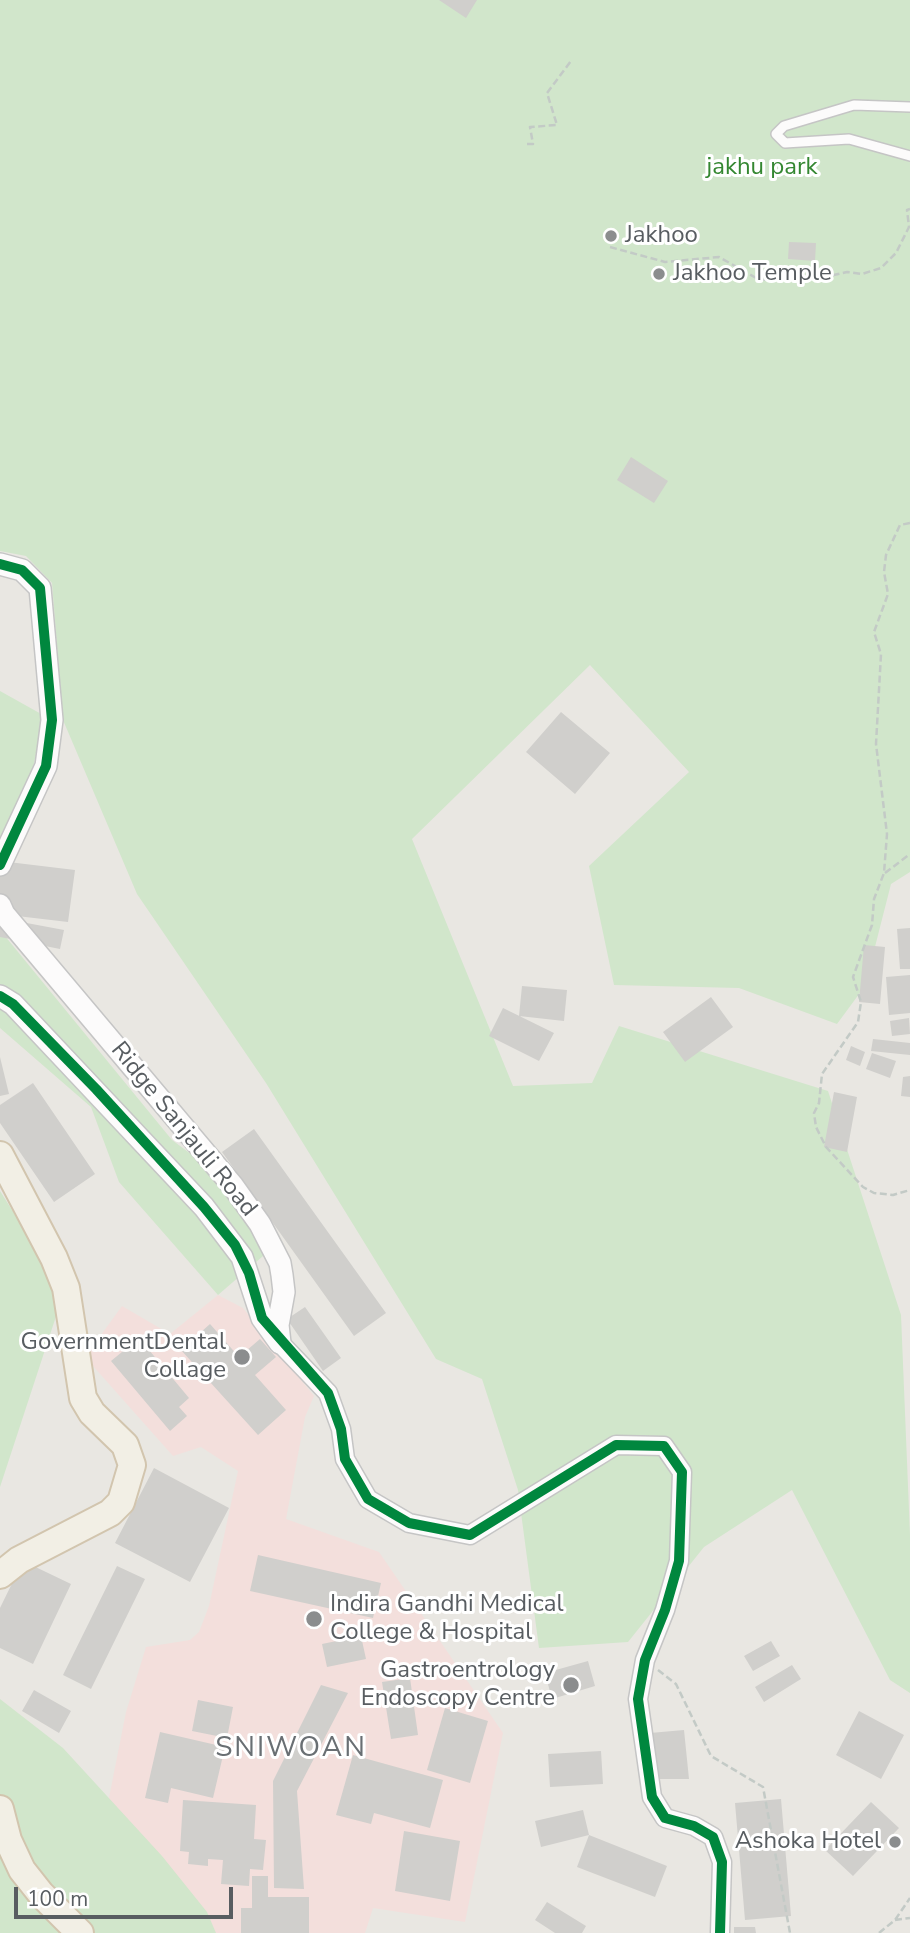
<!DOCTYPE html>
<html>
<head>
<meta charset="utf-8">
<style>
	body { margin:0 }
	#map { position:relative; width:910px; height:1933px; overflow:hidden; background:#e9e7e2; font-family:"Nunito Sans",sans-serif }
	canvas { display:block }
	.scale { position:absolute; left:14px; top:1887px; width:219px; height:32px; box-sizing:border-box; border:4px solid #585d61; border-top:0; padding-left:9px; font-size:21px; line-height:24px; white-space:nowrap; color:#585d61; -webkit-text-stroke:5px #fff; paint-order:stroke }
</style>
</head>
<body>
<div id="map">
<canvas width="910" height="1933"></canvas>
<div class="scale">100 m</div>
</div>
<script>
const ctx = document.querySelector('canvas').getContext('2d');
ctx.lineJoin = 'round';
function fillPath(path, color) { ctx.fillStyle = color; ctx.fill(path, 'evenodd'); }
const poly = rows => new Path2D(rows.map(r => 'M' + r).join(''));
function trace(path, color, width, dash) { ctx.strokeStyle = color; ctx.lineWidth = width; ctx.lineCap = dash ? 'butt' : 'round'; ctx.setLineDash(dash || []); ctx.stroke(path); }
function drawText(font, color, halo, rows, align = 'center') {
  ctx.font = font + ' "Nunito Sans",sans-serif'; ctx.lineWidth = 6; ctx.setLineDash([]); ctx.textBaseline = 'middle'; ctx.strokeStyle = halo; ctx.fillStyle = color; for (const [text, x, y, turn = 0] of rows) {
    ctx.save(); ctx.translate(x, y); ctx.rotate((+turn || 0) * Math.PI / 180); ctx.textAlign = isNaN(turn) ? turn : align; if (halo) ctx.strokeText(text, 0, 0); ctx.fillText(text, 0, 0); ctx.restore();
  }
}
const medical = poly([
	[218,1295,243,1308,314,1396,305,1417,286,1519,379,1552,503,1733,465,1922,373,1908,365,1933,173,1933,103,1828,126,1712,146,1647,190,1640,199,1632,209,1606,238,1471,201,1447,173,1456,85,1357,122,1306,170,1334]
]);
const green = poly([
	[0,0,910,0,910,872,891,884,865,986,837,1024,739,988,614,985,589,866,689,772,590,665,412,839,513,1086,592,1083,619,1026,828,1091,901,1315,910,1535,910,1693,890,1680,792,1490,704,1547,628,1642,539,1648,518,1490,482,1379,436,1359,266,1083,137,894,63,720,52,583,26,556,0,551],
	[0,691,43,715,33,769,0,844],
	[0,930,172,1140,238,1189,270,1250,218,1295,119,1182,91,1107,0,1028],
	[0,1191,64,1292,0,1487],
	[0,1699,63,1748,162,1856,207,1912,216,1933,0,1933]
]);
const building = poly([
	[439,0,477,0,466,18],
	[789,242,816,243,815,261,788,259],
	[631,457,668,481,654,503,617,480],
	[561,712,610,753,575,794,526,752],
	[0,861,75,870,68,922,0,914],
	[0,918,64,930,60,949,0,937],
	[910,928,910,969,900,969,897,929],
	[864,945,885,947,880,1004,859,1002],
	[910,975,910,1013,889,1015,886,977],
	[522,986,567,990,564,1021,519,1016],
	[711,997,733,1027,685,1062,663,1032],
	[503,1008,554,1033,539,1061,489,1036],
	[909,1018,910,1034,892,1036,890,1021],
	[873,1039,910,1043,910,1055,871,1051],
	[851,1046,865,1052,860,1066,846,1060],
	[872,1053,896,1061,890,1078,866,1069],
	[0,1057,9,1094,0,1096],
	[910,1076,910,1097,901,1096,903,1077],
	[33,1083,95,1174,54,1202,0,1123,0,1105],
	[834,1092,857,1097,847,1152,824,1147],
	[254,1129,386,1313,354,1336,222,1152],
	[305,1307,341,1358,323,1371,287,1319],
	[210,1324,239,1357,260,1339,276,1357,255,1375,286,1410,258,1435,181,1350],
	[139,1338,189,1398,179,1407,187,1416,170,1431,111,1361],
	[154,1468,229,1508,190,1582,115,1543],
	[258,1555,381,1583,373,1618,250,1591],
	[23,1561,71,1584,33,1664,0,1648,0,1608],
	[117,1566,145,1579,91,1689,63,1675],
	[361,1636,366,1659,327,1667,322,1644],
	[771,1641,780,1656,753,1671,744,1656],
	[588,1661,595,1686,552,1699,545,1673],
	[792,1665,801,1679,764,1702,755,1687],
	[410,1678,418,1735,391,1739,382,1682],
	[321,1685,348,1693,297,1791,304,1889,274,1888,273,1781],
	[34,1690,71,1711,59,1733,22,1711],
	[198,1700,233,1707,227,1738,192,1731],
	[445,1708,488,1721,470,1783,427,1770],
	[859,1711,904,1735,881,1779,836,1755],
	[684,1730,689,1779,656,1779,650,1733],
	[160,1732,225,1747,213,1798,171,1788,168,1803,145,1798],
	[601,1751,603,1784,550,1787,548,1754],
	[353,1755,443,1780,430,1828,374,1813,371,1824,336,1815],
	[781,1799,791,1916,745,1920,735,1803],
	[183,1800,256,1805,254,1839,266,1840,263,1870,250,1869,249,1886,221,1884,223,1860,208,1859,208,1866,188,1864,189,1852,180,1851],
	[871,1802,899,1828,853,1876,825,1850],
	[583,1810,589,1835,541,1847,535,1821],
	[404,1831,460,1841,450,1901,395,1891],
	[589,1835,667,1866,655,1897,577,1867],
	[252,1876,268,1876,268,1897,309,1897,309,1933,241,1933,241,1908,252,1908],
	[547,1902,586,1926,582,1933,555,1933,535,1920],
	[734,1927,755,1927,756,1933,734,1933]
]);
const path = poly([
	[527,144,533,144,530,127,557,125,547,93,571,61],
	[610,247,665,262,719,257,758,279,768,280,821,278,847,272,862,274,881,268,896,253,909,227,907,210,910,209],
	[910,523,900,525,886,555,884,572,888,594,874,632,881,654,876,744,887,834,884,873,874,899,872,925,853,977,861,1002,858,1022,822,1074,819,1103,814,1113,816,1127,826,1147,863,1187,874,1193,893,1195,910,1190],
	[885,873,910,854],
	[658,1670,676,1684,711,1756,763,1787,790,1933],
	[895,1920,910,1918],
	[879,1933,895,1920,910,1898]
]);
const service = poly([
	[910,107,854,105,784,126,776,134,785,143,849,139,910,156]
]);
const minor = poly([
	[280,1343,328,1393,341,1429,345,1459,368,1499,409,1523,470,1535,616,1445,664,1446,682,1472,679,1561,665,1610,645,1660,638,1699,652,1797,665,1818,694,1826,713,1837,722,1862,720,1933]
]);
const tertiary = poly([
	[0,564,22,570,40,588,52,720,46,766,0,865],
	[0,905,4,914,233,1186,260,1224,280,1263,282,1275,284,1292,278,1325,280,1343],
	[0,996,13,1004,204,1207,242,1257,262,1318,280,1343]
]);
const primary = poly([
	[0,1155,54,1258,66,1288,83,1398,92,1413,125,1445,132,1465,121,1502,110,1513,19,1560,0,1575],
	[0,1809,8,1840,22,1870,41,1894,80,1933]
]);
const cycleway = poly([
	[0,564,22,570,40,588,52,720,46,766,0,865],
	[0,996,13,1004,96,1089,204,1207,235,1245,249,1273,262,1318,328,1393,341,1429,345,1459,368,1499,409,1523,470,1535,616,1445,664,1446,682,1472,679,1561,665,1610,645,1660,638,1699,652,1797,665,1818,694,1826,713,1837,722,1862,720,1933]
]);
const markers = [
	[611,236,7,"#8b8d8e"],
	[659,274,7,"#8b8d8e"],
	[242,1357,9,"#8b8d8e"],
	[314,1619,9,"#8b8d8e"],
	[571,1685,9,"#8b8d8e"],
	[895,1842,7,"#8b8d8e"]
];
const parkNames = [
	["jakhu park",762,168]
];
const poiNames = [
	["Jakhoo",625,236],
	["Jakhoo Temple",673,274],
	["GovernmentDental",226,1343,"right"],
	["Collage",226,1371,"right"],
	["Indira Gandhi Medical",330,1605],
	["College & Hospital",330,1633],
	["Gastroentrology",555,1671,"right"],
	["Endoscopy Centre",555,1699,"right"],
	["Ashoka Hotel",881,1842,"right"]
];
const streetNames = [
	["Ridge Sanjauli Road",183,1130,51]
];
const quarterNames = [
	["SNIWOAN",291,1749]
];
fillPath(medical, '#f3dfdc');
fillPath(green, '#d1e6cb');
fillPath(building, '#d0cfcc');
trace(service, '#c5c5c5', 12);
trace(minor, '#c5c5c5', 21);
trace(tertiary, '#c5c5c5', 24);
trace(primary, '#d2c5ae', 30);
trace(path, '#c3cac6', 2.5, [7, 3.5]);
trace(service, '#fcfbfb', 9);
trace(minor, '#fcfbfb', 18);
trace(tertiary, '#fcfbfb', 21);
trace(primary, '#f2efe5', 26);
trace(cycleway, '#00873e', 10);
for (const [x, y, r, color] of markers) { const dot = new Path2D(); dot.arc(x, y, r, 0, 2 * Math.PI); ctx.fillStyle = color; ctx.fill(dot); trace(dot, '#fff', 2.5); }
drawText('24px', '#348731', '#fff', parkNames);
drawText('24px', '#585d61', '#fff', poiNames, 'left');
drawText('24px', '#585d61', '#fff', streetNames);
ctx.letterSpacing = '2px';
drawText('28px', '#696f73', '#fff', quarterNames);
ctx.letterSpacing = '0px';
</script>
</body>
</html>
